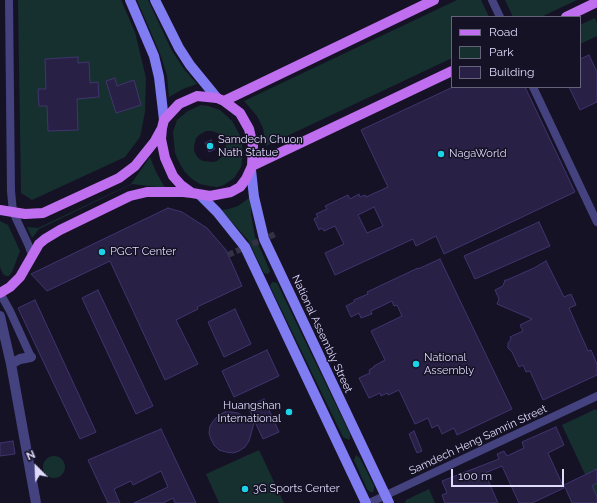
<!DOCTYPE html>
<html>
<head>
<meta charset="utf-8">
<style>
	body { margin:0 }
	#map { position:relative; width:597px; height:503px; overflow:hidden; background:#161226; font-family:Raleway,sans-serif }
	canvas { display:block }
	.legend { position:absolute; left:451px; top:16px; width:130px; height:72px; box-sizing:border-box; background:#161226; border:1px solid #66627b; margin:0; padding:5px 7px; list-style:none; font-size:12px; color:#dfdbfb }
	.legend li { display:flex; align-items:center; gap:8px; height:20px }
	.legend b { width:20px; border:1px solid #66627b }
	.north { position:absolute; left:16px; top:447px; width:40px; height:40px; -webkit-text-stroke:3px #161226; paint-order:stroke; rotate:336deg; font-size:11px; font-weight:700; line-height:16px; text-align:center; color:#dfdbfb }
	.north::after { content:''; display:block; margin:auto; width:14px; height:18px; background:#dfdbfb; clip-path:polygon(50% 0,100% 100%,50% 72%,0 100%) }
	.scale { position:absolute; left:451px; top:469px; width:113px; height:18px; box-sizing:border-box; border:2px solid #dfdbfb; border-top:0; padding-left:5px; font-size:12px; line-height:14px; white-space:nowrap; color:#dfdbfb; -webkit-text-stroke:3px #161226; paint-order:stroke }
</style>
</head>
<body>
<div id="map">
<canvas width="597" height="503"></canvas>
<ul class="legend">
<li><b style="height:5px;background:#bf6ef0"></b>Road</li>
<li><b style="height:11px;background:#16302f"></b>Park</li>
<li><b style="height:11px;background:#282045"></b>Building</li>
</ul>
<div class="north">N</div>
<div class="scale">100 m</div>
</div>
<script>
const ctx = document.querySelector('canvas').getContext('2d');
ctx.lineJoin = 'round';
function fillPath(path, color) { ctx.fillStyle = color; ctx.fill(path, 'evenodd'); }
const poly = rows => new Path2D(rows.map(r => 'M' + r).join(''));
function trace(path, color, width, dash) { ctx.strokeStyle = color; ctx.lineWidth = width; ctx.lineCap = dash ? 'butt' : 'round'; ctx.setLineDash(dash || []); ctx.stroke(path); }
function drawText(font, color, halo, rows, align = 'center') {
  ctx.font = font + ' Raleway,sans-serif'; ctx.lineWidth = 3; ctx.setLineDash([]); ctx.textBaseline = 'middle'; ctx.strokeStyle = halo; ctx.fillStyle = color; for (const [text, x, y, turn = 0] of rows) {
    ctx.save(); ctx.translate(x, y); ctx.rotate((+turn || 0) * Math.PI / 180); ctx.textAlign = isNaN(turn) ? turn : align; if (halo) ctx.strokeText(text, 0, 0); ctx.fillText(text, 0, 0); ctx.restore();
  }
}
const green = poly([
	[18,0,121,0,135,32,146,78,145,112,140,137,125,157,32,200,21,193],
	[137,0,148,0,172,51,184,69,197,84,183,89,169,97,167,76,161,56],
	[457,0,481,0,489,17,452,17,452,58,266,146,263,128,257,116,244,101],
	[505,0,577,0,541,17,513,17],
	[595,18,597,23,597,36,580,44,580,25],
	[201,105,208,106,220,110,232,121,241,137,243,153,241,167,234,178,224,185,217,187,209,186,200,184,192,179,185,172,179,162,175,153,173,132,177,120,188,111],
	[206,131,212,131,220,134,225,140,226,144,225,151,223,156,217,161,213,162,203,161,198,158,194,151,194,146,196,138,199,135],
	[150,157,156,172,165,188,132,184,39,229,32,238,27,227,38,228,131,184],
	[249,198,251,199,251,214,255,237,270,271,268,274,264,273,248,240,222,211,222,210,229,209,238,206],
	[0,221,8,225,20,251,12,272,9,276,6,276,3,274,0,267],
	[272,282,277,283,350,434,350,438,349,440,343,437,270,286],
	[596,409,597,412,597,500,562,425],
	[259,450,284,503,219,503,206,474],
	[356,455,360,458,374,486,374,489,373,492,370,492,367,489,354,460],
	'43 467a11 11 0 1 1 22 0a11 11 0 1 1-22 0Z',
	[429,489,435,503,405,503,406,500]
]);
const building = poly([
	[589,55,597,72,597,102,580,110,569,87,580,87,580,59,589,55],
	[78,57,78,63,89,62,90,83,98,82,99,97,77,99,78,130,48,131,47,106,39,106,38,89,46,89,45,59,78,57],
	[115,78,117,86,134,80,141,105,116,113,106,81,115,78],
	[453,87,525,87,575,192,444,254,436,236,416,246,413,239,335,275,325,253,344,244,335,226,324,231,322,228,319,230,314,219,318,217,316,214,327,209,325,206,348,195,350,199,359,194,360,197,365,195,366,197,388,187,361,130,453,87],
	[374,207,383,226,367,233,358,215,374,207],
	[211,140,215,149,209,152,205,143,211,140],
	[168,208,182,212,207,228,226,250,242,286,197,307,198,309,176,320,198,364,165,380,110,261,47,291,31,274,168,208],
	[539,222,550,246,475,279,464,256,539,222],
	[440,259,512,409,457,435,454,428,442,434,438,425,432,428,428,418,415,424,399,390,388,395,387,393,381,396,380,393,369,398,359,378,370,373,369,370,374,367,374,366,385,360,371,331,402,316,397,305,394,306,392,301,371,311,372,314,361,318,359,313,351,317,346,306,354,302,354,300,368,294,367,292,418,268,418,269,440,259],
	[546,261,564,297,571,294,576,305,569,308,588,351,591,350,597,364,597,375,543,400,530,371,526,372,523,365,519,367,512,352,508,348,508,343,511,339,510,337,523,331,520,325,532,319,497,304,499,299,495,290,503,286,505,280,507,280,534,268,546,261],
	[98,290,153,406,136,414,82,298,98,290],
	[35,300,96,432,80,439,18,308,35,300],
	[235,309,251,344,224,357,208,322,235,309],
	[267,350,279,376,234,397,222,371,267,350],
	[264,399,279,432,263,439,248,407,264,399],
	[225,412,232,412,238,413,254,423,249,441,245,447,239,451,233,453,226,452,219,450,214,445,211,439,209,433,210,426,214,420,219,415,225,412],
	[556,427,564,445,548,453,564,488,532,503,519,503,502,466,485,473,498,503,445,503,442,495,447,493,442,481,499,459,497,454,504,451,507,456,524,448,522,442,556,427],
	[161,429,196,503,175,503,173,498,163,503,134,503,168,487,161,471,133,485,131,481,114,489,120,503,108,503,88,460,161,429],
	[414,431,422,451,417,453,409,434,414,431],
	[13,441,15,454,0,456,0,443,13,441],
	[597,469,597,483,592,486,597,496,597,503,572,503,564,485,597,469]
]);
const pedestrianTunnel = poly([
	[228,255,275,234]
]);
const minor = poly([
	[9,0,11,191,13,212,28,244,32,255],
	[492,0,500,17],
	[533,87,597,222],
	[0,293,10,311,31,357],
	[369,503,597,396]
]);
const tertiary = poly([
	[0,316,11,364,36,503],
	[11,364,20,359,31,357]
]);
const secondary = poly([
	[130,0,154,56,159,77,164,120],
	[155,0,179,48,190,65,217,98],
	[251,170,254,197,264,239,389,503],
	[200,195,217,212,245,247,366,503]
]);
const primary = poly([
	[566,17,597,2],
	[197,96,217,98,224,101,240,113,249,129,253,146,252,166,246,179,240,187,231,192,210,196,192,193,181,185,173,176,165,158,161,139,162,128,164,120,179,104,197,96],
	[224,101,434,0],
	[252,166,452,71],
	[0,210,25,214,43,213,119,178,135,166,155,141,161,130],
	[0,293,10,287,20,277,39,244,45,239,60,230,130,196,147,192,183,192,192,193]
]);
const markers = [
	[210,146,4,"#1cd2e7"],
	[441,154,4,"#1cd2e7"],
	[102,252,4,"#1cd2e7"],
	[416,364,4,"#1cd2e7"],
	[289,412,4,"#1cd2e7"],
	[245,489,4,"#1cd2e7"]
];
const poiNames = [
	["Samdech Chuon",218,140],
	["Nath Statue",218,153],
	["NagaWorld",449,154],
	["PGCT Center",110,252],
	["National",424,358],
	["Assembly",424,371],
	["Huangshan",281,406,"right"],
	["International",281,419,"right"],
	["3G Sports Center",253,489]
];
const streetNames = [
	["National Assembly Street",322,334,65],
	["Samdech Heng Samrin Street",478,440,-25]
];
fillPath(green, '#16302f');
fillPath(building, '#282045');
trace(building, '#40356f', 1);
trace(pedestrianTunnel, '#343046', 6, [6, 3]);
trace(minor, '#454280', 8);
trace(tertiary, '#454280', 10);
trace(secondary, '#807cf1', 10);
trace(primary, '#bf6ef0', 10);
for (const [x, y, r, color] of markers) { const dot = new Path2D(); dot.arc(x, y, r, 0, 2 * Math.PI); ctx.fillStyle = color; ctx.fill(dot); trace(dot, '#161226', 1.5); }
drawText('11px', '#dfdbfb', '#161226', poiNames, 'left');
drawText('11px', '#dfdbfb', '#161226', streetNames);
</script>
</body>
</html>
